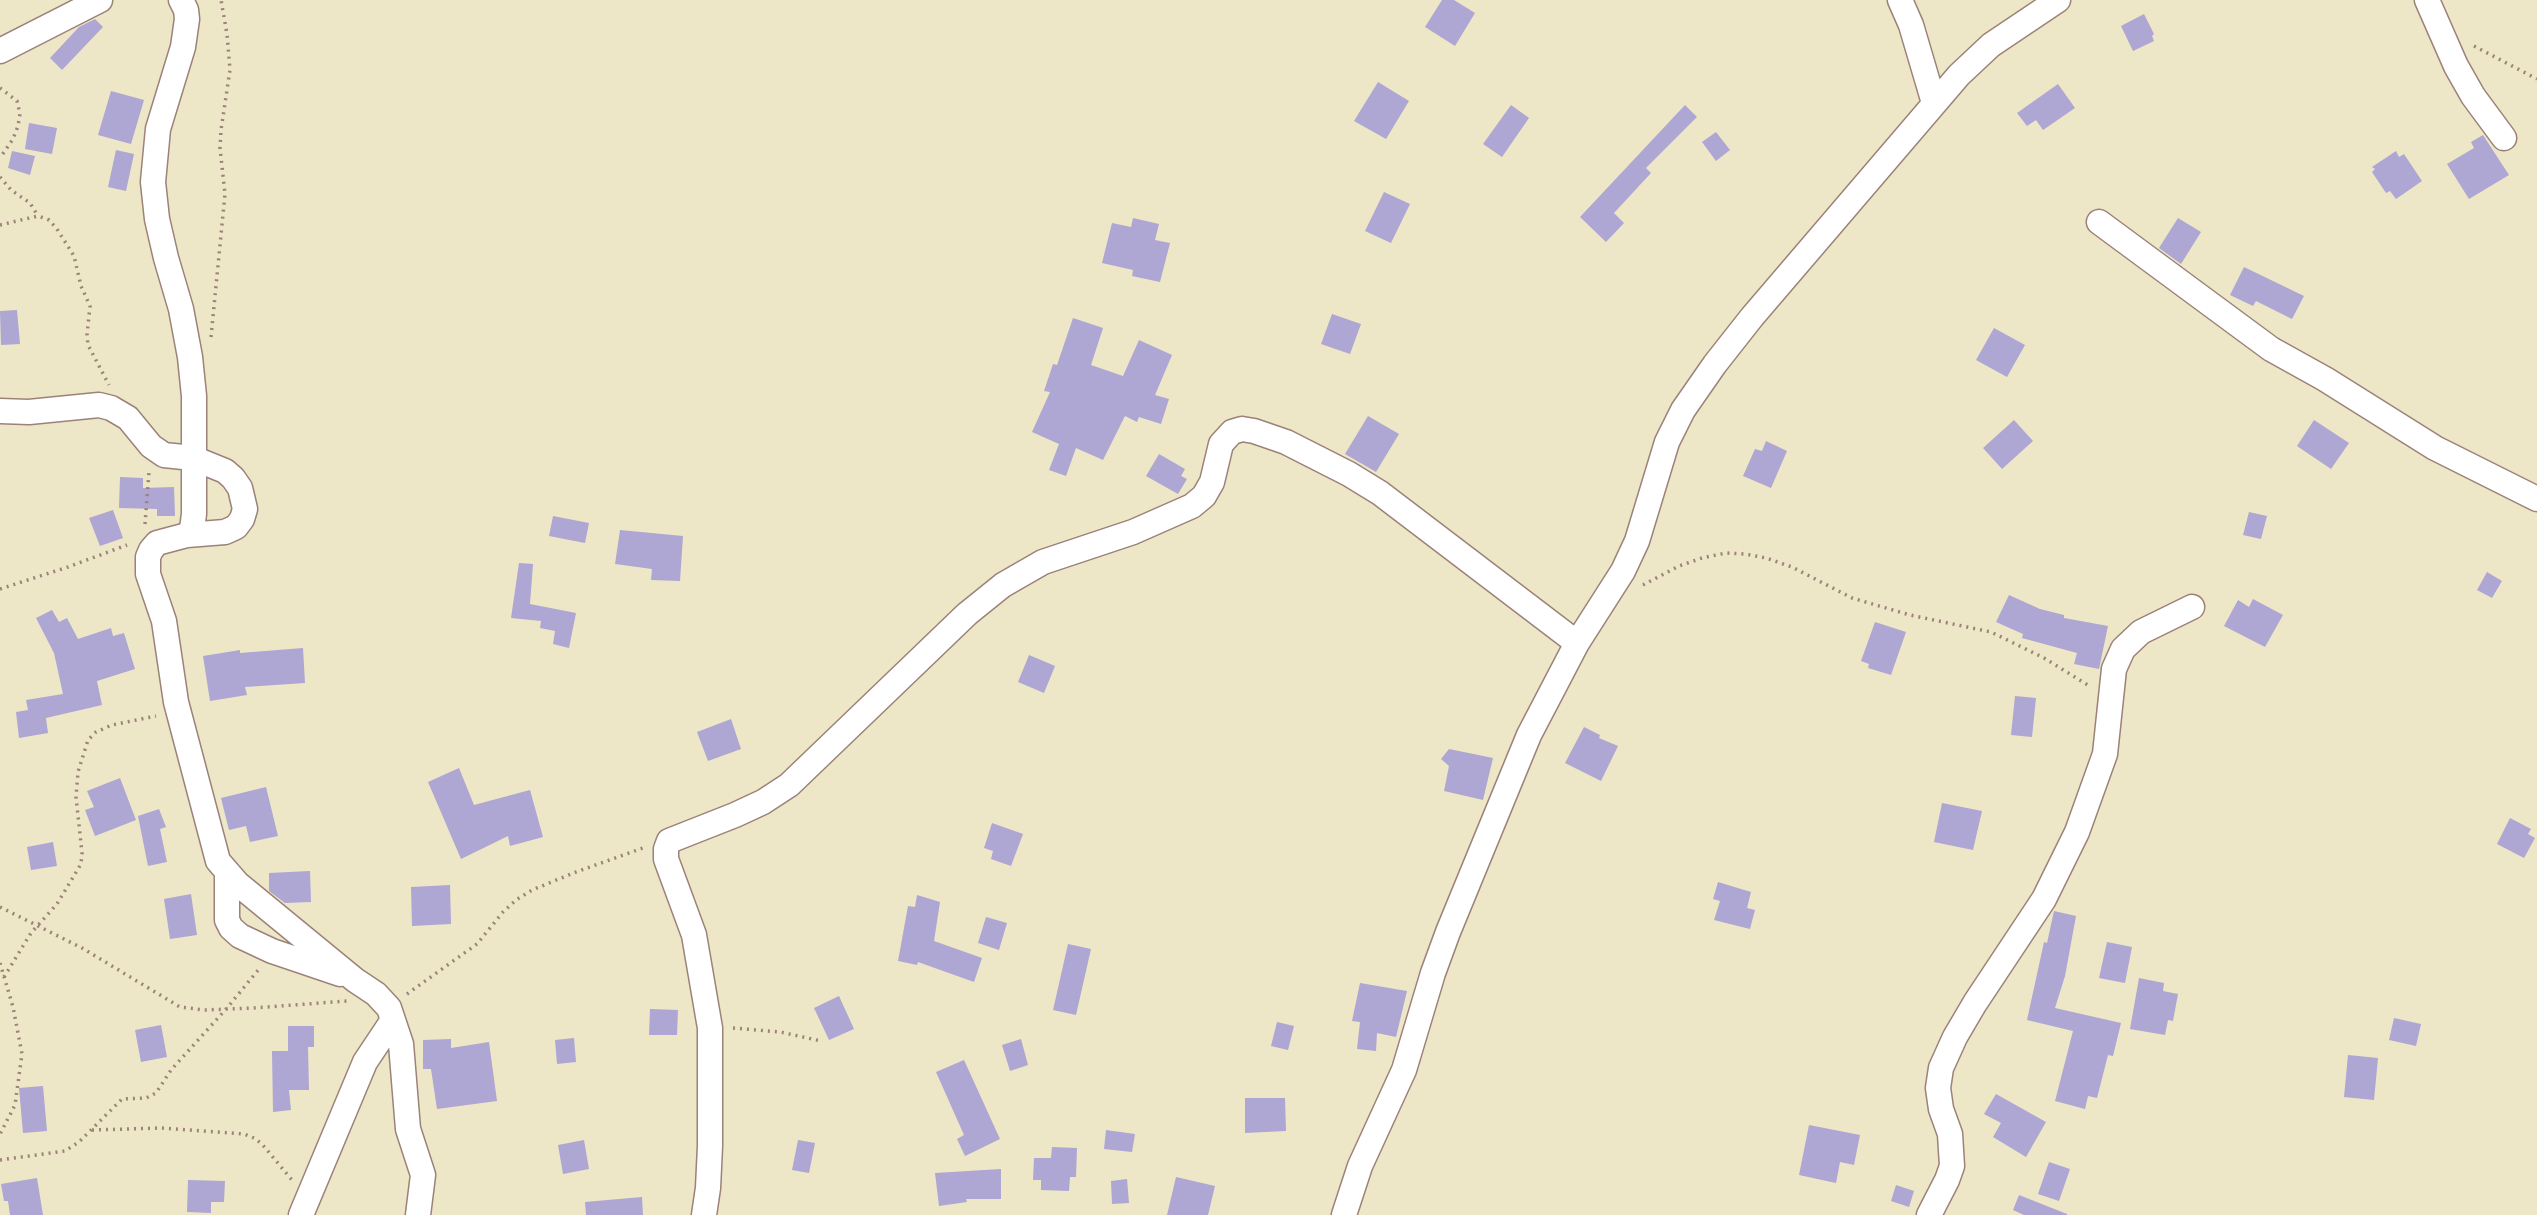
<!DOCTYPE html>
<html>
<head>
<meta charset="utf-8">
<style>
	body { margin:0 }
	canvas { display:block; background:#ede6c7 }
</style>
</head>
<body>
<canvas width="2537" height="1215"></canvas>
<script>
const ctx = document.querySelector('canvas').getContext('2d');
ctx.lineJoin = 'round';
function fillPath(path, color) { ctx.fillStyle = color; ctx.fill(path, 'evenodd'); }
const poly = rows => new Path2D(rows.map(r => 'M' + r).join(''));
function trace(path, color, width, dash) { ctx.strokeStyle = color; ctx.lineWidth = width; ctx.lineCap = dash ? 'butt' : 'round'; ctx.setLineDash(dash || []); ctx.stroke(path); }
const building = poly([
	[1442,0,1454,0,1475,13,1455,46,1425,27],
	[2144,14,2154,34,2152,36,2154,41,2133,51,2121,26],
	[95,19,103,27,62,70,50,58,79,27],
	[1378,82,1409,101,1386,139,1354,121],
	[2058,84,2075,108,2043,130,2036,120,2027,126,2017,113],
	[111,91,144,100,131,144,98,135],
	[1511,105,1529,118,1502,157,1483,144],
	[1685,105,1697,117,1646,168,1651,173,1614,213,1624,223,1606,242,1580,217],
	[29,123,57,128,52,154,25,149],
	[1716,132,1730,150,1716,161,1702,142],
	[2483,135,2509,175,2469,199,2447,164,2474,148,2471,142],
	[116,150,134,154,126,191,108,187],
	[12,151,35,156,30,175,8,168],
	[2396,151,2399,157,2404,154,2422,181,2396,199,2390,191,2386,193,2372,172,2375,169,2372,167],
	[1384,192,1410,204,1391,243,1365,231],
	[1133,218,1159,224,1155,240,1170,243,1160,282,1132,276,1133,270,1102,263,1112,223,1131,227],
	[2178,218,2201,232,2181,264,2159,248],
	[2244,267,2304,296,2292,319,2256,301,2253,306,2230,295],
	[17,310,20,344,1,345,0,311],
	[1332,314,1361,324,1350,354,1321,344],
	[1073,318,1103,328,1091,365,1123,376,1139,340,1172,355,1155,395,1169,399,1161,424,1139,417,1137,422,1125,416,1103,460,1076,448,1066,476,1049,470,1059,444,1032,432,1050,392,1044,391,1053,364,1057,365],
	[1994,328,2025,345,2007,377,1976,360],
	[1368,416,1399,434,1376,472,1345,454],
	[2014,420,2033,441,2002,469,1983,448],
	[2314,420,2349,443,2331,469,2297,446],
	[1766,441,1787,451,1771,488,1743,476,1755,449,1762,451],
	[1159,454,1185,469,1181,476,1187,479,1178,494,1146,476],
	[120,477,143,478,143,488,174,487,175,516,157,516,157,509,119,508],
	[113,510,123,538,100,546,89,518],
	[2249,512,2267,516,2261,539,2243,535],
	[553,516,589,523,585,543,549,536],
	[620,530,683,536,680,581,651,580,652,569,615,564],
	[519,563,533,564,530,604,576,613,569,648,553,644,555,631,540,628,541,621,511,618],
	[2487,572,2502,581,2492,598,2477,590],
	[2009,595,2040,609,2064,615,2064,618,2108,626,2099,669,2074,664,2077,653,2022,638,2023,634,1996,622],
	[2253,599,2283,615,2265,647,2224,626,2238,600,2249,607],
	[52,610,59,622,67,618,78,639,111,628,113,636,124,633,135,669,97,681,102,705,46,718,48,733,19,738,16,712,28,710,26,700,63,694,54,653,36,618],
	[1875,622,1906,632,1891,675,1868,668,1869,664,1861,661],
	[303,648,305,683,245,687,247,695,210,701,203,656,240,650,240,653],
	[1029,655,1055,666,1044,693,1018,682],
	[2015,696,2036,698,2032,737,2011,735],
	[731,719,741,749,708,761,697,732],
	[1584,727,1600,735,1599,738,1618,746,1601,781,1565,763],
	[1449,749,1493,758,1483,800,1444,791,1449,766,1441,759],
	[459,768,474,805,530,790,543,837,510,846,508,836,461,859,428,782],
	[120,778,136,820,95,836,85,810,94,807,87,791],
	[266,787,278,836,250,842,246,826,229,830,221,798],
	[1942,803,1982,811,1973,850,1934,842],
	[159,809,166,827,160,829,167,862,148,866,138,816],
	[2510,818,2531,829,2528,834,2535,838,2524,858,2497,844],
	[992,823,1023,834,1011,866,991,859,993,851,984,848],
	[53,842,57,866,31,870,27,847],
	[310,871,311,902,285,903,269,891,269,873],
	[1718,882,1751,892,1747,908,1755,910,1750,929,1714,920,1720,901,1713,899],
	[450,885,451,924,412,926,411,887],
	[191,894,197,935,170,939,164,899],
	[917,895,940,902,934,941,982,958,974,982,918,962,917,965,898,961,908,906,915,907],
	[2054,911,2076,916,2065,976,2055,1008,2121,1023,2113,1056,2108,1055,2097,1098,2088,1096,2085,1109,2055,1101,2073,1031,2027,1020,2044,942,2047,943],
	[986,917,1007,923,999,950,978,943],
	[2107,942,2132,947,2125,983,2099,978],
	[1068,944,1091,949,1076,1015,1053,1010],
	[2139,978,2164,983,2163,991,2178,994,2173,1021,2168,1020,2165,1035,2130,1029],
	[1360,983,1407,991,1396,1037,1377,1033,1376,1051,1357,1049,1360,1022,1352,1021],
	[839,996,854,1029,829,1040,814,1008],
	[650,1009,678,1010,677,1035,649,1035],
	[2394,1018,2421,1024,2416,1046,2389,1040],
	[1277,1022,1294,1026,1288,1050,1271,1046],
	[161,1025,167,1057,141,1062,135,1030],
	[288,1026,314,1026,314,1047,308,1047,309,1090,289,1090,291,1110,273,1112,272,1051,288,1051],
	[574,1038,576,1062,557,1064,555,1040],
	[451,1039,451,1048,489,1042,497,1101,437,1109,431,1069,423,1069,423,1040],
	[1021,1039,1028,1065,1010,1071,1002,1045],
	[2348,1055,2378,1058,2374,1100,2344,1097],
	[964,1060,1000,1139,965,1156,957,1139,964,1135,936,1072],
	[43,1086,47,1131,23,1133,19,1088],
	[1996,1094,2046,1122,2026,1157,1993,1137,2001,1123,1984,1114],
	[1245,1098,1285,1098,1286,1131,1245,1133],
	[1809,1125,1860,1135,1854,1165,1840,1162,1836,1183,1799,1175],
	[1106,1130,1135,1134,1132,1152,1104,1149],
	[584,1140,589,1169,563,1174,558,1145],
	[798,1140,815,1143,809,1173,792,1170],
	[1052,1147,1077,1148,1076,1177,1070,1177,1069,1191,1041,1190,1041,1180,1033,1180,1034,1158,1051,1158],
	[2049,1162,2070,1169,2059,1201,2038,1194],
	[1001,1169,1001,1199,966,1199,967,1202,939,1206,935,1173],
	[1176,1177,1215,1186,1208,1215,1167,1215],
	[37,1178,43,1215,10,1215,8,1201,4,1201,1,1184],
	[1127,1179,1129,1203,1112,1204,1111,1181],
	[188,1180,225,1181,224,1202,211,1202,211,1213,187,1212],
	[1896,1185,1914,1191,1909,1207,1891,1201],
	[2019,1195,2067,1214,2067,1215,2024,1215,2013,1210],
	[642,1197,643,1215,586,1215,585,1202]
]);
const path = poly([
	[2474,46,2537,79],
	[0,88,17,101,20,114,18,126,13,139,0,158],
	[0,177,11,190,30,203,38,216],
	[0,225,38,216,49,220,57,229,74,256,81,286,90,306,87,335,88,345,109,385],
	[211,337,225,194,220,148,221,130,230,70,227,34,221,0],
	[145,524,149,472],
	[1643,585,1679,566,1702,558,1726,553,1745,554,1766,558,1792,567,1852,598,1910,615,1991,632,2044,658,2091,687],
	[0,589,68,567,127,545],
	[0,907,82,948,180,1007,204,1010,253,1008,347,1001],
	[0,963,13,1007,22,1054,15,1105,0,1134],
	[4,977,31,933,57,904,81,864,82,853,76,797,78,772,88,740,96,732,112,725,156,716],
	[407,994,477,944,503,912,516,900,532,890,576,872,643,848],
	[733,1028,780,1032,821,1041],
	[92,1130,161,1128,244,1134,254,1138,262,1144,292,1180],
	[0,1160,65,1151,79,1142,122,1099,146,1098,156,1093,171,1070,227,1008,259,969]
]);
const street = poly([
	[181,0,186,10,187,19,183,47,158,129,153,182,157,219,166,258,181,309,190,357,194,396,194,514,192,529,187,535,157,543,151,550,148,557,148,574,164,621,176,702,218,861,238,884,355,980,376,994,389,1008,401,1044,408,1129,423,1175,418,1215],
	[1900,0,1911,25,1934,103],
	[2427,0,2456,66,2473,96,2504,138],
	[0,51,100,0],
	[2099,222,2271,349,2325,379,2435,448,2537,499],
	[0,411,29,412,99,405,111,408,128,418,151,446,164,455,193,458,225,471,233,478,240,488,245,509,242,519,236,527,225,532,187,535],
	[227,874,227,920,231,928,240,936,272,951,340,974],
	[301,1215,365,1062,393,1020],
	[704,1215,708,1188,710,1146,710,1028,694,935,666,859,666,849,669,841,735,815,763,802,789,785,967,614,1003,585,1043,562,1133,532,1192,506,1204,496,1212,482,1221,444,1232,432,1242,429,1254,431,1286,442,1349,474,1380,493,1577,643],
	[1344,1215,1360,1166,1404,1070,1433,973,1448,932,1529,735,1577,643,1623,571,1637,541,1667,442,1683,410,1715,364,1752,317,1959,75,1991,45,2058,0],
	[1929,1215,1947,1180,1952,1166,1950,1134,1941,1109,1938,1088,1941,1068,1955,1037,1975,1003,2044,899,2077,832,2105,754,2114,669,2123,649,2141,632,2192,607]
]);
fillPath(building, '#aea6d3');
trace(street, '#9c8279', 27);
trace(path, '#9c8279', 3.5, [2, 5]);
trace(street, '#fff', 24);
</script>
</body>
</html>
